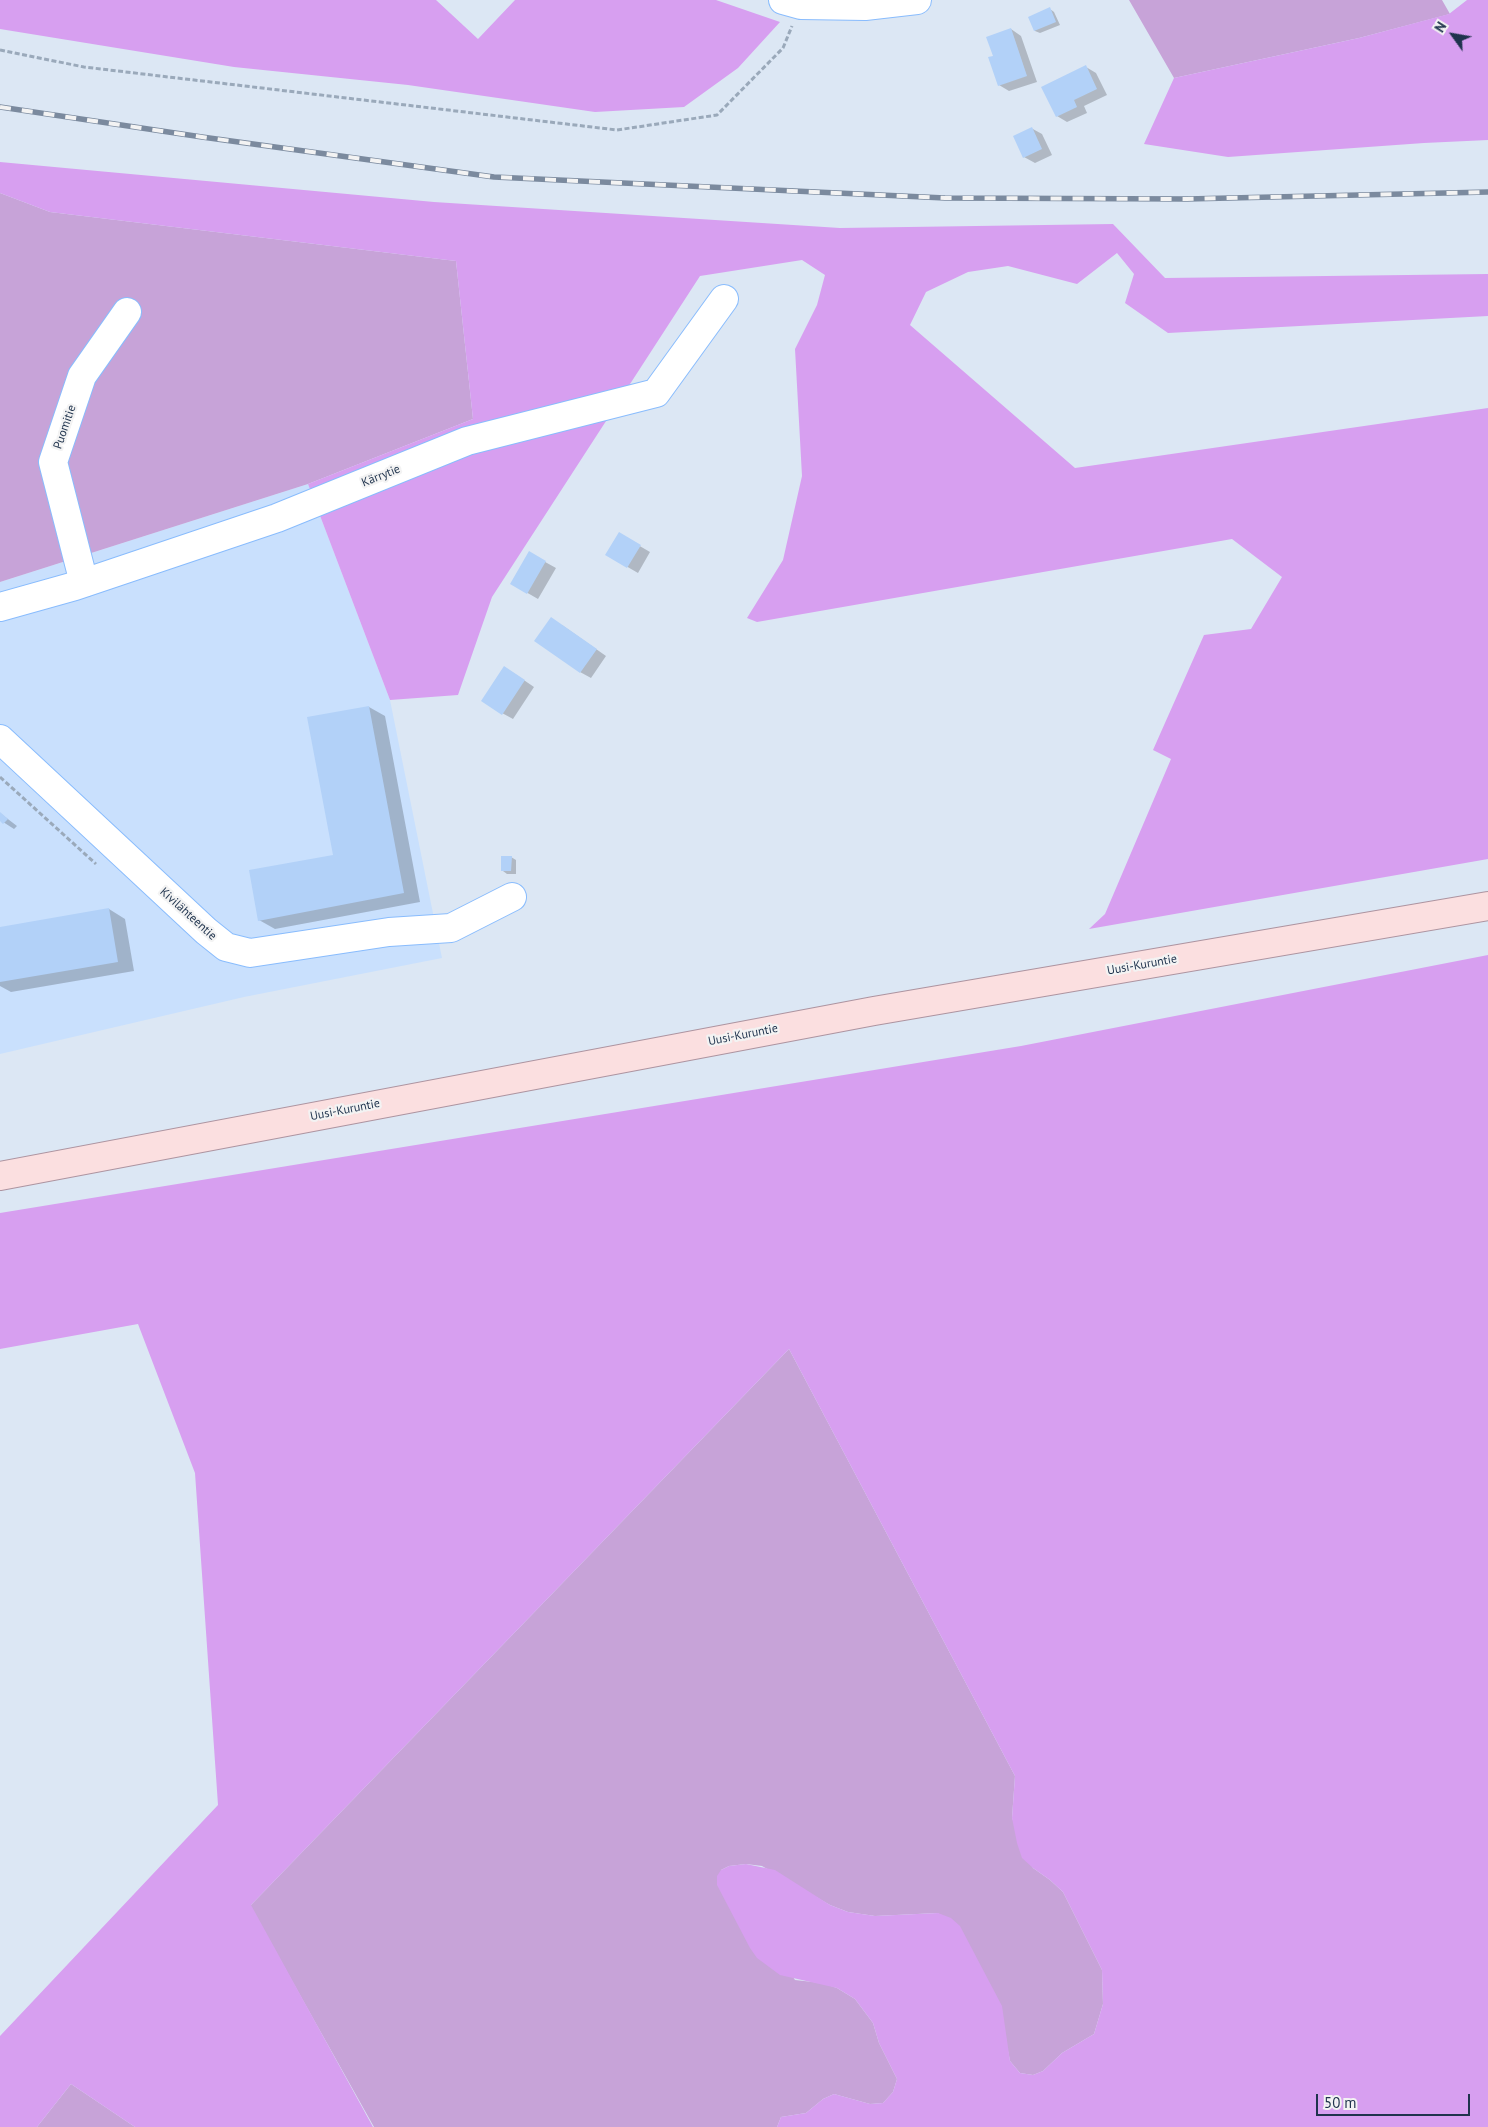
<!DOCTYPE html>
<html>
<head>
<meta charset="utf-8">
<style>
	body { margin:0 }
	#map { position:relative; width:1488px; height:2127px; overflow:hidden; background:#dce7f4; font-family:"PT Sans",sans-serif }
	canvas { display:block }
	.north { position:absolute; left:1428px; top:10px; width:50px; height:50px; -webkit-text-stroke:4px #f3f3f3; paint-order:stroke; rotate:302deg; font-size:14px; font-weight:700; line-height:20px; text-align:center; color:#1f334d }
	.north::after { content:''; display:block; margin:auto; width:18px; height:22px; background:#1f334d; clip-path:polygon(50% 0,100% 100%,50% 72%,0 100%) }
	.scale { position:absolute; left:1316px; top:2094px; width:154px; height:22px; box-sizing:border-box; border:2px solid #1f334d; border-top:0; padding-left:6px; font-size:15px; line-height:18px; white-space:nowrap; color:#1f334d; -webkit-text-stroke:4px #f3f3f3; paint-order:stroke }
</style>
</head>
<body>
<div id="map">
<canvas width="1488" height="2127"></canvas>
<div class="north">N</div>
<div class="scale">50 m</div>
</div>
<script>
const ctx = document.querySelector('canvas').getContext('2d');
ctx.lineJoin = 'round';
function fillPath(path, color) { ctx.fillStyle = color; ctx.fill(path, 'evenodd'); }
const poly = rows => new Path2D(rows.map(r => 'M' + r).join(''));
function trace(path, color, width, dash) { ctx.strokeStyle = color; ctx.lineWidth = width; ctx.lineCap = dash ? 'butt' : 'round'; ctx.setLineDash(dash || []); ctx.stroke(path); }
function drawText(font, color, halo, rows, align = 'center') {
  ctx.font = font + ' "PT Sans",sans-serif'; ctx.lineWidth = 4.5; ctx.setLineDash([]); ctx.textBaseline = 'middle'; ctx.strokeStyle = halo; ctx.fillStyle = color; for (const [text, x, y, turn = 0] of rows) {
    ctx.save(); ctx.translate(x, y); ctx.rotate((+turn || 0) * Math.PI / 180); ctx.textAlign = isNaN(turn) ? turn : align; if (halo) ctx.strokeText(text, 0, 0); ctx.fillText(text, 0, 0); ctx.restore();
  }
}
const built = poly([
	[308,484,390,700,442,958,244,997,0,1054,0,582]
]);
const green = poly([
	[1129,0,1442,0,1450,14,1359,38,1174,78],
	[0,193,50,212,456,261,473,419,308,484,0,582],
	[789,1349,1015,1776,1012,1818,1033,1868,1050,1880,1063,1892,1102,1970,1103,2004,1094,2034,1062,2053,1043,2071,1033,2075,1020,2073,1010,2061,1006,2041,938,1913,875,1916,848,1912,830,1905,762,1866,746,1864,729,1866,721,1870,795,1980,822,1983,837,1988,855,1999,873,2023,879,2043,897,2079,893,2092,883,2103,870,2104,834,2094,823,2099,806,2113,781,2117,777,2127,374,2127,250,1906],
	[71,2084,135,2127,37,2127]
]);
const forest = poly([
	[0,0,436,0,478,39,515,0,716,0,780,22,738,68,684,107,595,112,408,85,234,67,0,29],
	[1467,0,1488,0,1488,140,1424,143,1228,157,1144,144,1174,78,1359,38,1449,14],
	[0,162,434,202,840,228,1113,224,1165,278,1488,274,1488,316,1168,333,1125,303,1134,274,1117,253,1077,284,1008,266,968,272,926,292,910,325,1075,468,1488,408,1488,859,1089,929,1105,914,1171,759,1153,750,1204,635,1251,629,1282,577,1232,539,757,622,747,618,783,560,802,476,795,349,817,305,825,275,802,260,700,276,492,597,458,695,390,700,308,484,473,419,456,261,50,212,0,193],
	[1488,955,1488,2127,777,2127,781,2117,806,2113,823,2099,834,2094,870,2104,883,2103,893,2092,897,2079,879,2043,873,2023,855,1999,837,1988,780,1975,757,1958,750,1948,717,1885,717,1876,721,1870,729,1866,746,1864,775,1870,830,1905,848,1912,875,1916,938,1913,951,1918,960,1926,1002,2006,1010,2061,1020,2073,1033,2075,1043,2071,1062,2053,1094,2034,1103,2004,1102,1970,1063,1892,1050,1880,1033,1868,1022,1858,1017,1843,1012,1818,1015,1776,789,1349,251,1905,373,2127,135,2127,71,2084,37,2127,0,2127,0,2036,218,1805,195,1473,138,1324,0,1349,0,1213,1021,1046]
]);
const shadow = poly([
	[1050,9,1054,12,1060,25,1040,33,1035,31,1030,17],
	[1011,29,1021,36,1037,82,1009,91,999,85,994,57],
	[1086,67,1096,73,1107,95,1084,106,1087,113,1067,122,1057,116],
	[1031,128,1042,134,1052,155,1035,163,1024,157],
	[619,534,650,552,638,573,607,555],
	[529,553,556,568,538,599,512,584],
	[562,625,606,656,591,678,580,672],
	[515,674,534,687,513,719,502,713],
	[369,707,385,716,420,902,275,929,259,920,334,856],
	[0,813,17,826,14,829,0,820],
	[511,857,516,860,516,874,507,874,503,871],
	[109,909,125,919,134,971,11,992,0,986,0,928]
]);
const building = poly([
	[1050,7,1056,22,1034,31,1028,17],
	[1011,28,1027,76,998,86,988,57,993,56,986,37],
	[1086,65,1097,89,1074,100,1077,107,1056,117,1041,87],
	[1032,127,1042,149,1023,158,1013,136],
	[619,532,641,545,627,568,605,555],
	[529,551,546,561,527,594,510,584],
	[551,617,597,649,580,673,534,641],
	[504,666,525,680,502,715,481,701],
	[369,706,404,893,258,921,249,870,333,855,307,717],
	[0,812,8,819,3,824,0,821],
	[501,856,512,856,511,871,501,871],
	[109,908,118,962,0,982,0,927]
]);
const path = poly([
	[0,50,84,67,617,130,717,115,783,48,792,26],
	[0,777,96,864]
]);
const minor = poly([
	[783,0,801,5,865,6,917,0],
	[84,583,53,462,82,376,127,312],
	[0,607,75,586,277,518,467,441,656,393,724,299],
	[0,739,206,931,226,947,250,953,389,932,451,928,512,897]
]);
const major = poly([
	[0,1176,874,1011,1488,906]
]);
const rail = poly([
	[0,107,202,137,494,177,945,198,1187,199,1488,192]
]);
const streetNames = [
	["Puomitie",65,427,-71],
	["Kärrytie",381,476,-22],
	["Kivilähteentie",188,914,42],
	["Uusi-Kuruntie",1142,965,-10],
	["Uusi-Kuruntie",743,1035,-11],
	["Uusi-Kuruntie",345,1110,-11]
];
fillPath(built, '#c9e0fd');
fillPath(green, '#c7a3d8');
fillPath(forest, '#d79ff0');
fillPath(shadow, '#0003');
fillPath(building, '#b2d1f8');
trace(minor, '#89bcfd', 30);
trace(major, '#ad94a0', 30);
trace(path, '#9aa9ba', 3, [5, 2.5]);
trace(minor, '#fff', 28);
trace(major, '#fbdfe0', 28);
trace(rail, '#7b8a9e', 5.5);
trace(rail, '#f3f3f3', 4, [11]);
drawText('12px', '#1f334d', '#f3f3f3', streetNames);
</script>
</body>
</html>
